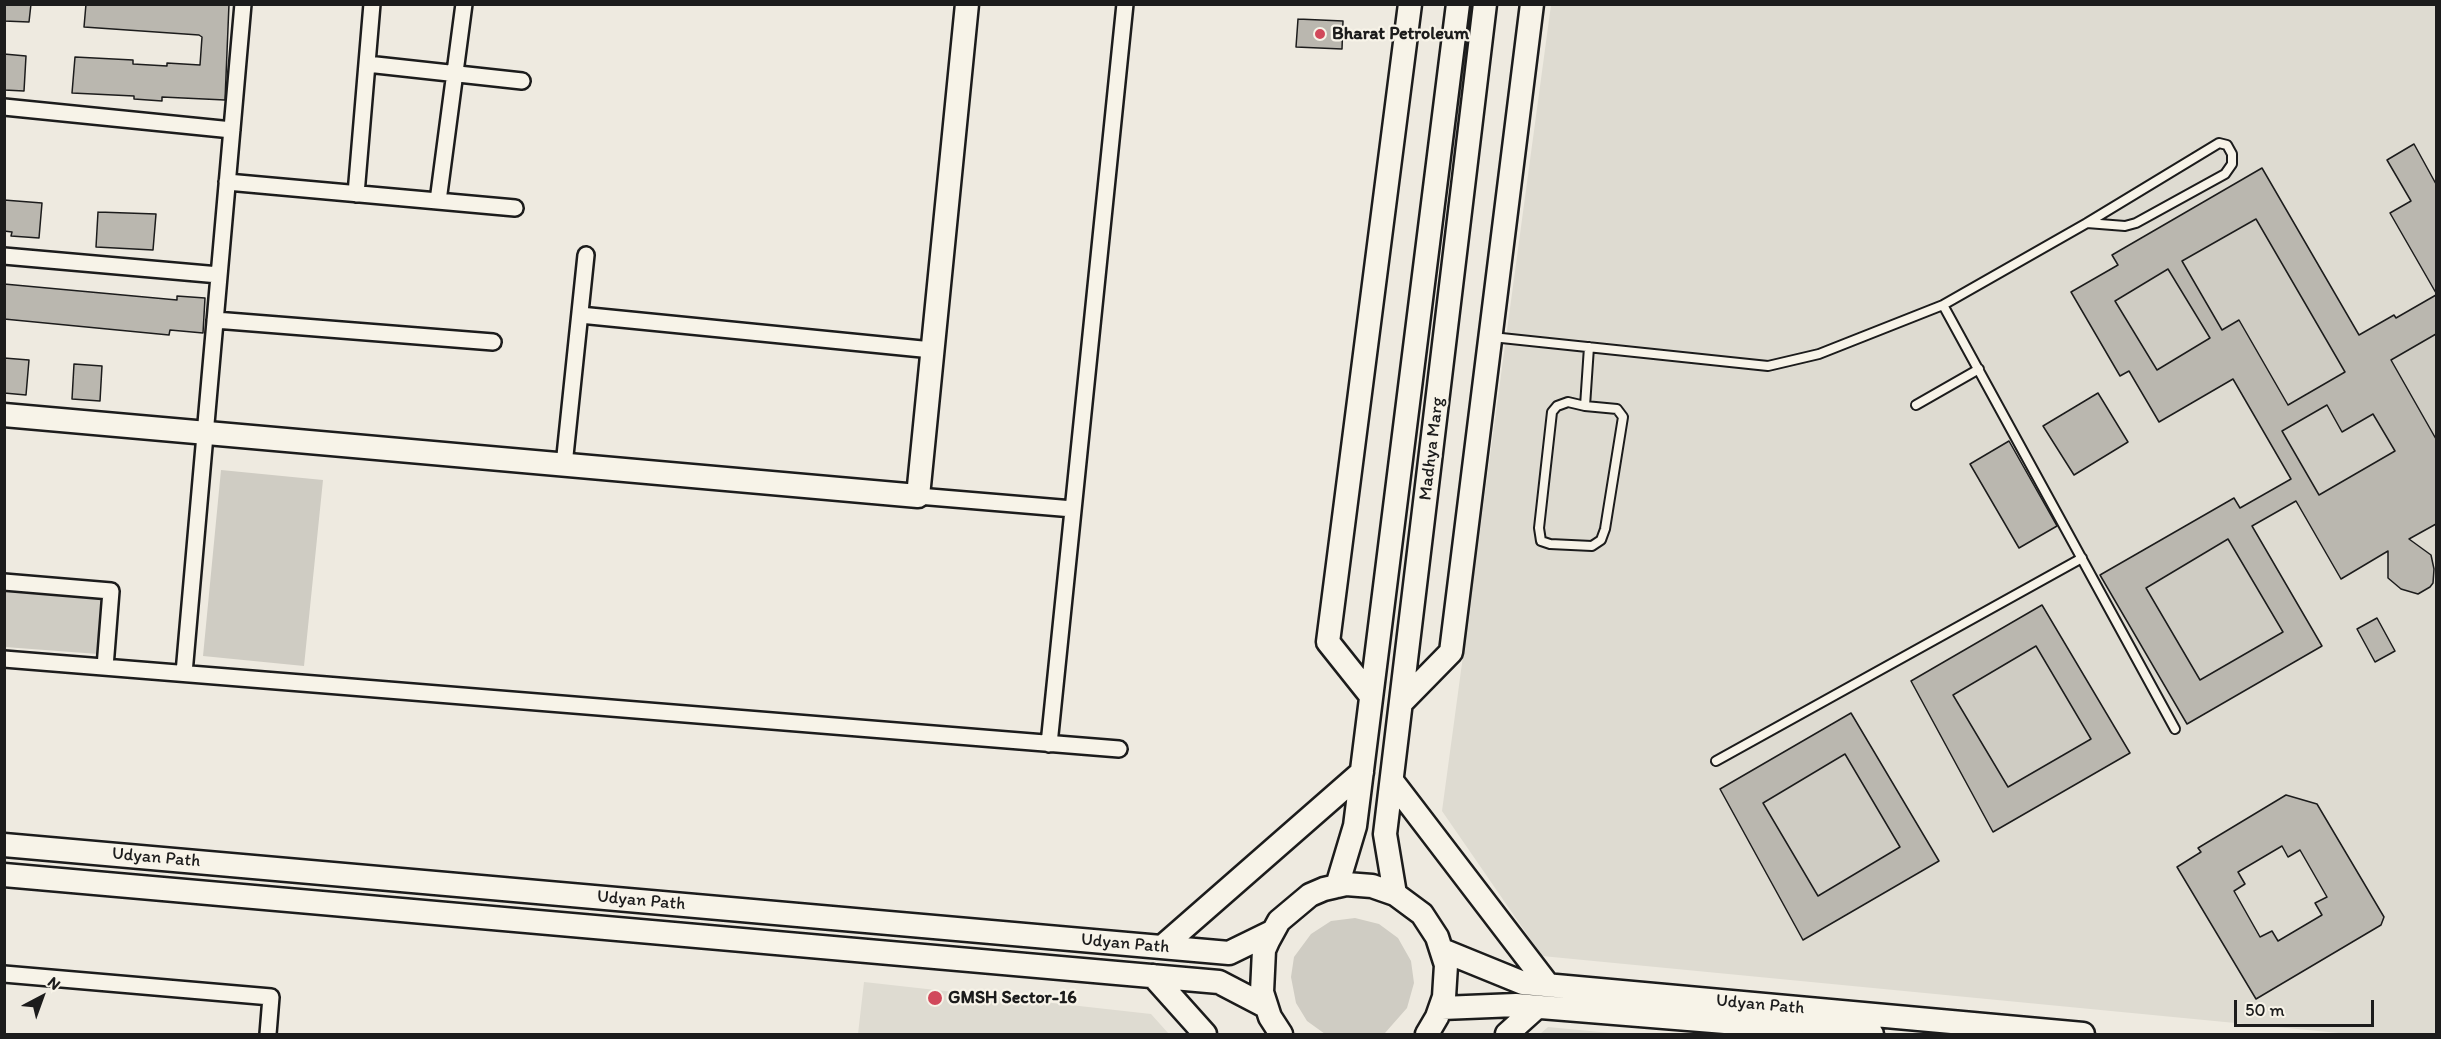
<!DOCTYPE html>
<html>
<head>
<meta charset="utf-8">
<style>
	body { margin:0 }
	#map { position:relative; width:2441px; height:1039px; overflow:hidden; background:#eeeae0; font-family:Itim,sans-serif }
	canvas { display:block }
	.frame { position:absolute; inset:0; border:6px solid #1c1c1c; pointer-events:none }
	.north { position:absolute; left:12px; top:967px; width:60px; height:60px; -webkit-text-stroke:4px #f7f3e8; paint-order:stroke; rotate:41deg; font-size:16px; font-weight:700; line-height:24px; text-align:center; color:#1c1c1c }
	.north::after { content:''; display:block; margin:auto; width:21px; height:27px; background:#1c1c1c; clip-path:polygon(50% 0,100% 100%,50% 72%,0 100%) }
	.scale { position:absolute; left:2234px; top:1000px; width:140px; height:27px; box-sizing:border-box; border:3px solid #1c1c1c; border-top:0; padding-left:8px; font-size:18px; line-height:21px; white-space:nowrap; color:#1c1c1c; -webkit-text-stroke:4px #f7f3e8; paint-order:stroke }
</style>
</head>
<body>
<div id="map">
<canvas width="2441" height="1039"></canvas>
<div class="frame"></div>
<div class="north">N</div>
<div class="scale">50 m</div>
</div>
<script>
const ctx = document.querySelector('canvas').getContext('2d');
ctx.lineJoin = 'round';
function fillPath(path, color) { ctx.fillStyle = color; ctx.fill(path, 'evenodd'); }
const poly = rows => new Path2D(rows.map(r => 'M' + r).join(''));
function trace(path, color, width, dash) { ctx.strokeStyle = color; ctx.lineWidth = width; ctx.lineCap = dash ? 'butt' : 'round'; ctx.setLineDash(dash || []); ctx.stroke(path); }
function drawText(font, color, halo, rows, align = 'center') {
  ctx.font = font + ' Itim,sans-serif'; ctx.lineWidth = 4.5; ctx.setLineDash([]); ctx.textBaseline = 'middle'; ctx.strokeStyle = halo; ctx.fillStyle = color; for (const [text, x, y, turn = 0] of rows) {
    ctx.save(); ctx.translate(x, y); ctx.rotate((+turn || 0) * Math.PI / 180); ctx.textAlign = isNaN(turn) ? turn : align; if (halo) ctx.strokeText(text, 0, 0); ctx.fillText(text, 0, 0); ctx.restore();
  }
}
const built = poly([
	[1551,5,2436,5,2436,1034,2349,1034,1542,956,1442,811],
	[864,982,1151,1014,1169,1034,858,1034],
	[1548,1027,1621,1034,1540,1034]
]);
const green = poly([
	[2256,219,2345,372,2288,405,2239,320,2222,330,2182,261],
	[2168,269,2210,338,2157,370,2115,301],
	[2436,334,2436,439,2391,360],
	[2327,405,2342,432,2373,414,2395,451,2319,495,2282,431],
	[221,470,323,480,304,666,203,656],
	[2228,539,2283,632,2200,680,2146,588],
	[4,590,102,598,98,654,5,647],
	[2036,646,2091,739,2008,787,1953,695],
	[1845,754,1900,847,1818,896,1763,803],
	[1355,918,1379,924,1398,938,1411,961,1414,983,1407,1008,1385,1033,1325,1034,1307,1021,1296,1003,1291,977,1294,957,1311,934,1331,921]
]);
const building = poly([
	[4,4,31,4,29,22,4,21,4,4],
	[86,4,229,4,225,100,162,97,162,101,134,99,134,96,72,93,75,57,133,60,133,64,167,66,167,63,200,65,202,37,199,35,84,27,86,4],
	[1298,19,1343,21,1342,49,1296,47,1298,19],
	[4,54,26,56,24,91,4,90,4,54],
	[2414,144,2436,184,2436,293,2390,213,2411,201,2387,160,2414,144],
	[2262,168,2359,335,2394,315,2396,318,2436,295,2436,334,2391,360,2436,439,2436,524,2409,539,2431,555,2434,569,2433,583,2430,587,2418,594,2401,589,2388,578,2388,551,2341,579,2296,501,2252,526,2322,646,2187,724,2100,575,2234,498,2240,508,2291,479,2233,379,2159,422,2129,371,2120,376,2071,292,2118,265,2112,255,2262,168],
	[2256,219,2345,372,2288,405,2239,320,2222,330,2182,261,2256,219],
	[2168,269,2210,338,2157,370,2115,301,2168,269],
	[2327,405,2342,432,2373,414,2395,451,2319,495,2282,431,2327,405],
	[2228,539,2283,632,2200,680,2146,588,2228,539],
	[4,200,42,203,39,238,11,236,12,232,4,231,4,200],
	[98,212,156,214,153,250,96,247,98,212],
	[4,284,177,300,177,296,205,298,203,333,170,330,169,335,4,319,4,284],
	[4,358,29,360,26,395,4,393,4,358],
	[74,364,102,366,100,401,72,399,74,364],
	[2098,393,2128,442,2074,475,2043,426,2098,393],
	[2009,441,2057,526,2019,548,1970,464,2009,441],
	[2042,605,2130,753,1993,832,1911,681,2042,605],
	[2036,646,2091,739,2008,787,1953,695,2036,646],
	[2377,618,2395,651,2375,662,2357,629,2377,618],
	[1851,713,1939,861,1803,940,1720,789,1851,713],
	[1845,754,1900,847,1818,896,1763,803,1845,754],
	[2286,795,2317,804,2384,917,2381,925,2256,999,2177,867,2201,852,2198,848,2286,795],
	[2282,846,2288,857,2300,850,2327,897,2315,903,2322,915,2278,941,2272,931,2260,937,2234,891,2245,884,2238,872,2282,846]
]);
const lane = poly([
	[1943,305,2175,729],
	[1492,337,1768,366,1819,354,1943,305,2087,223,2219,143,2227,145,2232,154,2232,164,2225,174,2136,223,2125,226,2087,223],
	[1916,405,1979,369],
	[1585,406,1568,402,1557,406,1552,412,1539,528,1541,541,1550,544,1592,546,1601,540,1605,529,1623,417,1617,409,1585,406,1589,347],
	[1716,761,2082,558]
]);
const street = poly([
	[367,64,522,81],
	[4,107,232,130],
	[227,182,515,208],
	[356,194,372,4],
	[438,201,464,4],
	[4,256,219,275],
	[580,315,932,350],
	[215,320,493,342],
	[564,465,586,255],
	[918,496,1073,509],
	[4,582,111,591,105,667],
	[4,659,1119,749],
	[184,673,243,4],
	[1049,744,1125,4],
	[4,974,271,997,268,1034]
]);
const secondary = poly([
	[4,415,918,496,967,4],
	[1371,696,1328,642,1410,4],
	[1401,703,1451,652,1532,4],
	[1392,781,1548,985],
	[4,845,1229,953,1272,932],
	[4,875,1219,982,1265,1006],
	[1337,886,1355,826,1458,4],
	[1395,894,1385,834,1485,4],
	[1162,947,1362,772],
	[1442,950,1523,983,2083,1034],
	[1153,976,1205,1034],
	[1442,1008,1516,1005,1872,1034],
	[1281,1034,1270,1017,1262,992,1264,950,1268,941,1279,921,1310,895,1324,889,1346,884,1372,886,1395,894,1422,914,1437,937,1446,965,1444,997,1437,1017,1427,1034],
	[1507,1034,1537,1007]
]);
const markers = [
	[1320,34,6,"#d1495b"],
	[935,998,8,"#d1495b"]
];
const poiNames = [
	["Bharat Petroleum",1332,34],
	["GMSH Sector-16",948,998]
];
const streetNames = [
	["Madhya Marg",1432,449,-83],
	["Udyan Path",156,858,5],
	["Udyan Path",641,901,5],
	["Udyan Path",1125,944,5],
	["Udyan Path",1760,1005,5]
];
fillPath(built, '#dedbd1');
fillPath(green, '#cfccc3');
fillPath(building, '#bab7af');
trace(building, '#1c1c1c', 1.5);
trace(lane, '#1c1c1c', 12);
trace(street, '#1c1c1c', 20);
trace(secondary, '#1c1c1c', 27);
trace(lane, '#f7f3e8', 8);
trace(street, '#f7f3e8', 15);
trace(secondary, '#f7f3e8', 22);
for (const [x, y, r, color] of markers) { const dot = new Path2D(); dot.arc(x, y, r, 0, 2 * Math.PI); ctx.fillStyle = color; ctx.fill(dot); trace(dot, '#f7f3e8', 2); }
drawText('bold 18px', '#1c1c1c', '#f7f3e8', poiNames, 'left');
drawText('18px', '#1c1c1c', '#f7f3e8', streetNames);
</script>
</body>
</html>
